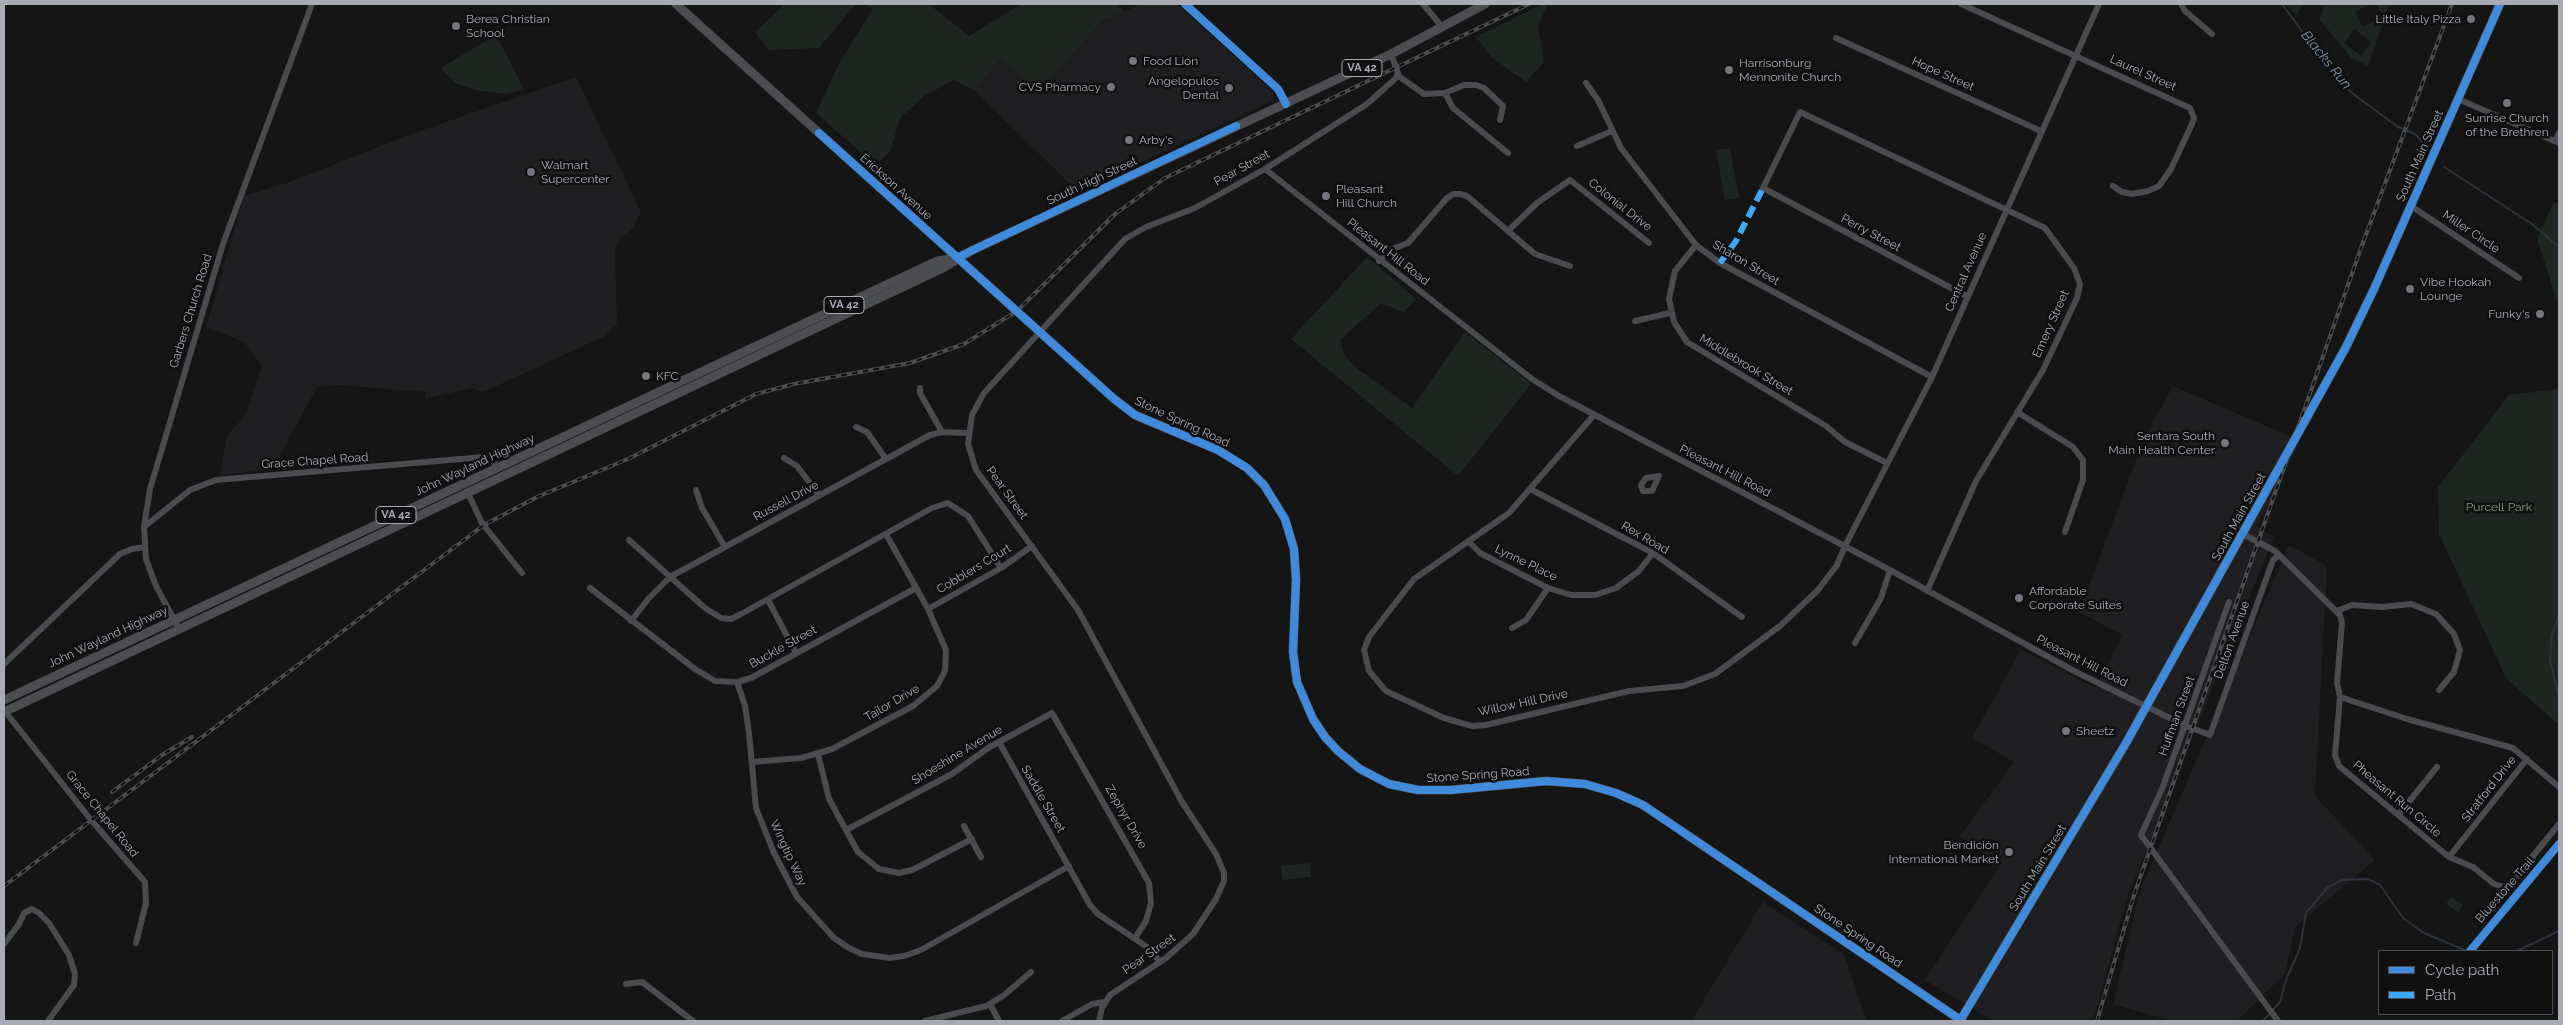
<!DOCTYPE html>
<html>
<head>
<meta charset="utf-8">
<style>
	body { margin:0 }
	#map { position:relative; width:2563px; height:1025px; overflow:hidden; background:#151516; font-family:Raleway,sans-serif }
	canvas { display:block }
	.frame { position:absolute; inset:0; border:5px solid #a8abb5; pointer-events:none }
	.legend { position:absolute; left:2378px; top:950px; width:175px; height:65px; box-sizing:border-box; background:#101011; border:1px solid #4d4e53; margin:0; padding:6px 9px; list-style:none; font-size:15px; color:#a8abb5 }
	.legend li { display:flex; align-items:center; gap:10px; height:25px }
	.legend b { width:25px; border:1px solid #4d4e53 }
</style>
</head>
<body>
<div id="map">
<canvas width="2563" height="1025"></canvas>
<div class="frame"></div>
<ul class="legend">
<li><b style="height:6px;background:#408adc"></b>Cycle path</li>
<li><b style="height:6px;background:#3fa9f5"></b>Path</li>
</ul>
</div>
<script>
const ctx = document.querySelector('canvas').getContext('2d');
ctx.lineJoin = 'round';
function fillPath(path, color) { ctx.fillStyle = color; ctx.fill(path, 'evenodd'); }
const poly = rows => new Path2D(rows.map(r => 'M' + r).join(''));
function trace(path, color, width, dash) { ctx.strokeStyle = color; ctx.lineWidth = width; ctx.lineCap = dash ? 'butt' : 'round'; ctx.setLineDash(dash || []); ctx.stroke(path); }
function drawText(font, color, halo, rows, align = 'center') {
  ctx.font = font + ' Raleway,sans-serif'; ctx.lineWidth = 5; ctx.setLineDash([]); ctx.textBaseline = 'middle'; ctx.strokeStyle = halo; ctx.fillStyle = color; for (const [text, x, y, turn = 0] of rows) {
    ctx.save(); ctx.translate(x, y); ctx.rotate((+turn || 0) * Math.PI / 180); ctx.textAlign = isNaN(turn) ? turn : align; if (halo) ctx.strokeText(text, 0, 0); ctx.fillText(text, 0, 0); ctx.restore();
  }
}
const built = poly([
	[1141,4,1177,4,1273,92,1274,97,1272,101,1078,192,974,90,1001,59,1037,93,1103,21],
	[576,77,641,212,634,227,620,239,615,252,617,324,603,337,483,392,472,388,425,399,426,392,339,385,317,387,273,469,220,475,227,436,246,414,262,366,244,342,206,327,244,196,287,183,414,133],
	[2173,386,2301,441,2257,526,2274,537,2127,898,2093,1021,1993,1021,1925,980,1999,867,1960,836,2014,762,1972,738,2021,649,2095,688,2122,635,2079,612,2145,437],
	[2289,545,2327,566,2315,796,2375,860,2295,927,2285,974,2237,1021,2172,1021,2113,1004,2140,891],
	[1763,902,1844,954,1867,1021,1691,1021]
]);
const green = poly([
	[783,4,856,4,819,48,769,50,755,32,782,7],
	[864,4,929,4,969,36,1021,4,1117,4,1124,12,1103,21,1037,93,1001,59,974,90,954,80,924,96,900,118,891,150,880,161,866,157,816,113,839,64,873,8],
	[1543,4,1548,4,1538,26,1544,62,1526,82,1491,57,1476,37],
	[2285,4,2302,4,2297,15],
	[2325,4,2370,4,2355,12,2363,27,2383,16,2376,4,2389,4,2368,66,2351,58,2319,19],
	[2354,29,2371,42,2361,56,2344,43],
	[492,37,501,44,524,90,505,94,475,90,455,83,441,68],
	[1730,148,1739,198,1725,200,1716,150],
	[2554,202,2559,204,2559,308,2537,238],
	[1367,257,1416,299,1403,312,1381,303,1340,340,1345,356,1358,369,1412,408,1465,332,1531,384,1458,476,1291,339],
	[2559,389,2559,725,2506,678,2439,534,2438,487,2509,395],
	[1310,863,1311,877,1282,880,1281,866],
	[2451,897,2463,905,2458,912,2446,904]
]);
const stream = poly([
	[2282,4,2337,79,2352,93,2398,127,2415,134,2425,144],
	[2444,167,2532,224,2559,247],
	[2559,614,2552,635,2550,660,2559,699],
	[2517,951,2559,931],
	[2263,1021,2280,1002,2286,980,2300,948,2306,913,2327,888,2342,880,2368,879,2380,885,2403,918,2422,932,2467,951]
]);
const minor = poly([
	[1185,4,1278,89,1286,104],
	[1423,4,1443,28],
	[1961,4,2190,108,2194,118,2192,124,2171,169,2159,186,2148,191,2132,194,2122,192,2113,186],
	[2181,4,2185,11,2212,34],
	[1836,38,2041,131],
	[1397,75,1424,94,1445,93,1464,85,1476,85,1484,88,1503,106,1500,120],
	[1586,83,1598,100,1621,148,1696,245,1720,263,1932,377],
	[1445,93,1453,108,1508,153],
	[2458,99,2559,143],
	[2555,141,2559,133],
	[1577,146,1612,131],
	[1265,169,1532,379,1559,396,1890,570,2076,672,2186,726,2210,735,2273,560,2279,555],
	[2411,206,2519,278],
	[1508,231,1537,203,1570,180,1649,243],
	[1696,245,1675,271,1669,299,1674,322,1687,342,1826,426,1845,442,1887,463],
	[1379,261,1390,250,1408,243,1447,198,1453,194,1460,194,1467,196,1535,254,1570,266],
	[1635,321,1670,313],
	[920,388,920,393,942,432],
	[2017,412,2073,447,2083,460,2083,480,2065,532],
	[1594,415,1509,513,1414,579,1369,637,1364,650,1369,671,1386,691,1444,718,1472,726,1486,725,1629,691,1683,686,1715,674,1780,626,1818,590,1837,565,1845,546,1932,377,2099,4],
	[856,427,867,432,886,459],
	[784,458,797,466,819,495],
	[1659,476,1652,491,1643,491,1641,485,1646,478,1659,476],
	[1530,489,1653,553,1742,617],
	[696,490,702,508,725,547],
	[468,493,482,523,522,573],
	[144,527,190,490,216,480,484,457,493,461,497,468],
	[2243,534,2275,551,2340,615,2342,623,2337,683,2340,697],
	[629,540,705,608,721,618,731,619,741,614,932,508,948,503,968,516,1001,568],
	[1468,541,1480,553,1548,588,1571,595,1595,595,1616,588,1639,571,1653,553],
	[590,588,695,669,715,681,737,682,751,678,916,588],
	[1927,591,1976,481,2043,370,2077,298,2080,284,2074,268,2045,228,1800,112,1763,188,1968,297],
	[768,600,796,653],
	[2229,602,2162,789,2141,835,2278,1021],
	[928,609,1001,568,1032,546],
	[2337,611,2352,605,2382,607,2411,604,2436,614,2454,634,2460,650,2454,672,2439,690],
	[631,621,649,598,670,577,725,547,930,435,942,432,968,433],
	[1512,628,1526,620,1548,588],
	[179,629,156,586,146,559,144,527,150,489,223,244,312,4],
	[1855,643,1881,598,1890,570],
	[4,664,120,554,132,549,145,547],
	[737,682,745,706,749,733,756,808,774,853,797,897,834,938,849,948,862,954,890,958,904,956,921,950,1069,866],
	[4,710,91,820,145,882,146,903,136,943],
	[999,742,1090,905,1098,914,1150,949,1160,962],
	[818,754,829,799,858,852,879,869,899,873,912,870,972,839],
	[752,762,801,758,832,749,913,706,937,686,945,671,946,650,928,609,886,534],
	[2559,787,2513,748,2407,719,2340,697,2335,755,2339,766,2449,857,2473,867,2494,884,2504,887,2511,883,2559,824],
	[2399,814,2437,767],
	[964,826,981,857],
	[846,830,952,774,988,748,1052,713,1149,883,1151,903,1146,921,1135,938],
	[2449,857,2527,759],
	[4,944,19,924,24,913,32,909,39,913,49,923,69,955,75,974,74,985,48,1021],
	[626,984,642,982,693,1021],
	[990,1004,999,1021],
	[925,1021,986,1006,1003,996,1031,972],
	[1062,1021,1092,1004,1104,1002],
	[1099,1021,1102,1008,1110,995,1166,958,1193,934,1216,899,1224,881,1224,873,1216,854,1182,802,1078,610,976,470,968,444,972,415,984,393,1125,239,1146,227,1195,208,1265,169,1367,104,1396,78,1398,73,1391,54]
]);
const major = poly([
	[676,4,1113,398,1135,415,1218,450,1247,468,1264,485,1285,519,1294,549,1296,580,1293,652,1297,682,1313,719,1325,737,1338,751,1360,769,1389,784,1418,790,1451,790,1546,781,1585,784,1616,793,1643,805,1962,1021],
	[4,700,937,261,957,258],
	[4,712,943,268,973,250,1391,54,1485,4],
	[1960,1021,2126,743,2346,347,2374,289,2500,4]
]);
const rail = poly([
	[112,792,162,755,192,737],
	[4,886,484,525,537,497,628,459,756,394,794,384,910,363,964,344,1017,311,1115,214,1165,178,1529,4],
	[2097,1021,2134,895,2361,248,2452,4]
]);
const quiet = poly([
	[1720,263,1736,241,1763,188]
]);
const cycleway = poly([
	[1185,4,1278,89,1286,104],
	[819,133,1113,398,1135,415,1218,450,1247,468,1264,485,1285,519,1294,549,1296,580,1293,652,1297,682,1313,719,1325,737,1338,751,1360,769,1389,784,1418,790,1451,790,1546,781,1585,784,1616,793,1643,805,1962,1021],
	[958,257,1236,126],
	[2470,951,2559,844],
	[1960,1021,2126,743,2346,347,2374,289,2500,4]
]);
const markers = [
	[2471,19,5,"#75767d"],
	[456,26,5,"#75767d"],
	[1133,61,5,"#75767d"],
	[1729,70,5,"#75767d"],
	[1111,87,5,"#75767d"],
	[1229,88,5,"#75767d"],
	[2507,103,5,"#75767d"],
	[1129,140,5,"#75767d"],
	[531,172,5,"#75767d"],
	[1326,196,5,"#75767d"],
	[2410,289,5,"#75767d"],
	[2540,314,5,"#75767d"],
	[646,376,5,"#75767d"],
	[2225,443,5,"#75767d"],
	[2019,598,5,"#75767d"],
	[2066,731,5,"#75767d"],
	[2009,852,5,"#75767d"]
];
const shields = [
	[1362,68,40],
	[844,305,40],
	[396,515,40]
];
const shieldNames = [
	["VA 42",1362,68],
	["VA 42",844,305],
	["VA 42",396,515]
];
const poiNames = [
	["Berea Christian",466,19],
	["School",466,33],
	["Little Italy Pizza",2461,19,"right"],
	["Food Lion",1143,61],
	["Harrisonburg",1739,63],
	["Mennonite Church",1739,77],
	["Angelopulos",1219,81,"right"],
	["Dental",1219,95,"right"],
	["CVS Pharmacy",1101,87,"right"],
	["Sunrise Church",2507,118,"center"],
	["of the Brethren",2507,132,"center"],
	["Arby's",1139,140],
	["Walmart",541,165],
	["Supercenter",541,179],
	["Pleasant",1336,189],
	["Hill Church",1336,203],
	["Vibe Hookah",2420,282],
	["Lounge",2420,296],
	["Funky's",2530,314,"right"],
	["KFC",656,376],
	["Sentara South",2215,436,"right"],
	["Main Health Center",2215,450,"right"],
	["Affordable",2029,591],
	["Corporate Suites",2029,605],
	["Sheetz",2076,731],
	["Bendición",1999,845,"right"],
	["International Market",1999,859,"right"]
];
const streetNames = [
	["Laurel Street",2143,73,24],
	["Hope Street",1943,74,24],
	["South Main Street",2420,156,-66],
	["Pear Street",1242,168,-29],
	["South High Street",1092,181,-25],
	["Erickson Avenue",896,187,42],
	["Colonial Drive",1620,205,38],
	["Miller Circle",2471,232,34],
	["Perry Street",1871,233,28],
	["Pleasant Hill Road",1388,252,38],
	["Sharon Street",1746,263,31],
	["Central Avenue",1966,272,-66],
	["Garbers Church Road",191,311,-73],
	["Emery Street",2051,324,-66],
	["Middlebrook Street",1746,365,31],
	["Stone Spring Road",1182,422,25],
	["Grace Chapel Road",315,461,-4],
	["John Wayland Highway",475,465,-25],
	["Pleasant Hill Road",1725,471,27],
	["Pear Street",1007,493,54],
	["Russell Drive",786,501,-28],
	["South Main Street",2239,517,-61],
	["Rex Road",1645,538,30],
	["Lynne Place",1526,563,26],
	["Cobblers Court",974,569,-31],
	["John Wayland Highway",108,637,-25],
	["Delton Avenue",2232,640,-70],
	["Buckle Street",783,647,-29],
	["Pleasant Hill Road",2082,661,27],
	["Tailor Drive",892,703,-30],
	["Willow Hill Drive",1523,703,-12],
	["Huffman Street",2177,716,-70],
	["Shoeshine Avenue",957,755,-31],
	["Stone Spring Road",1478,775,-4],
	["Stratford Drive",2489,789,-52],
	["Saddle Street",1043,799,60],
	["Pheasant Run Circle",2397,799,40],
	["Grace Chapel Road",102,814,51],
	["Zephyr Drive",1126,817,60],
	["Wingtip Way",788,853,65],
	["South Main Street",2038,868,-59],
	["Bluestone Trail",2505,890,-49],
	["Stone Spring Road",1858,936,34],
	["Pear Street",1149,954,-35]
];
const parkNames = [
	["Purcell Park",2499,507]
];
const waterNames = [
	["Blacks Run",2326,60,51]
];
fillPath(built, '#1f1f21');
fillPath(green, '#1f2520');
trace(stream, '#2d333a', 2);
trace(minor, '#4a4b4e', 6);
trace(major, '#4c4d50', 9);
trace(rail, '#4b4c4f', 4);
trace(rail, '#101011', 2, [5.5]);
trace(quiet, '#3fa9f5', 6, [12, 6]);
trace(cycleway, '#408adc', 8);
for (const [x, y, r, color] of markers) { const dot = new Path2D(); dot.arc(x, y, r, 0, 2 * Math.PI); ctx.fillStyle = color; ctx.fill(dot); trace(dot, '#101011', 2); }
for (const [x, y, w] of shields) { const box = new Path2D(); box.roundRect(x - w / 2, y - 8.5, w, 17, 4); ctx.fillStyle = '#101011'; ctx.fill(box); trace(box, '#a8abb5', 1); }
drawText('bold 11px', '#a8abb5', null, shieldNames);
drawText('12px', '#a8abb5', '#101011', poiNames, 'left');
drawText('12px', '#a8abb5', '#101011', streetNames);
drawText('12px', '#819e84', '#101011', parkNames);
drawText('italic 14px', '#8296ad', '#101011', waterNames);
</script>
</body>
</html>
